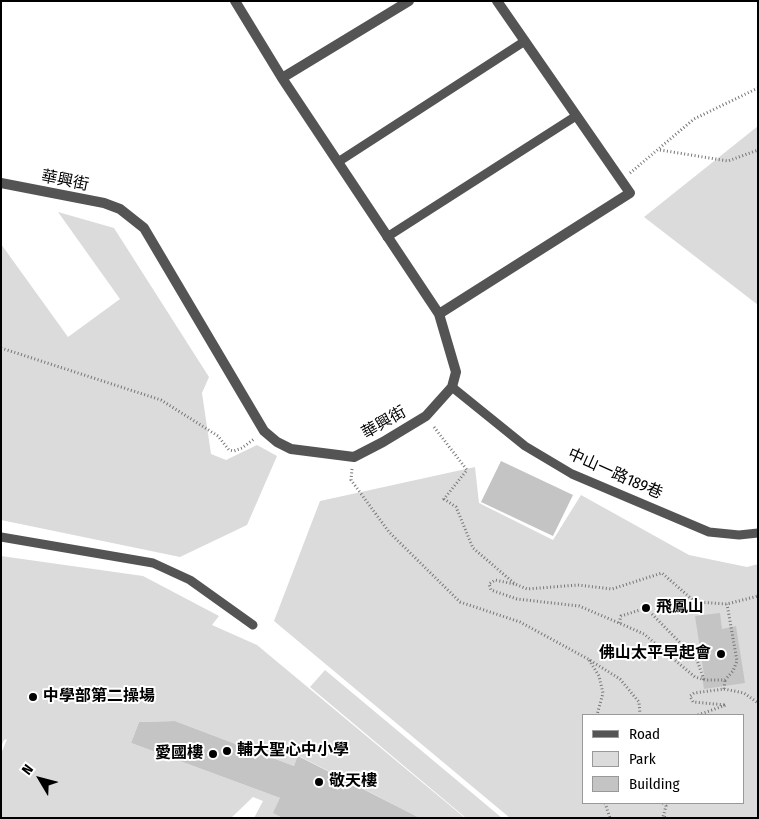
<!DOCTYPE html>
<html>
<head>
<meta charset="utf-8">
<style>
	body { margin:0 }
	#map { position:relative; width:759px; height:819px; overflow:hidden; background:#fff; font-family:"Fira Sans Condensed",sans-serif }
	canvas { display:block }
	.frame { position:absolute; inset:0; border:2px solid #000; pointer-events:none }
	.legend { position:absolute; left:582px; top:714px; width:162px; height:90px; box-sizing:border-box; background:#fff; border:1px solid #999; margin:0; padding:6px 9px; list-style:none; font-size:15px; color:#000 }
	.legend li { display:flex; align-items:center; gap:10px; height:25px }
	.legend b { width:25px; border:1px solid #999 }
	.north { position:absolute; left:15px; top:754px; width:50px; height:50px; -webkit-text-stroke:4px #fff; paint-order:stroke; rotate:307deg; font-size:14px; font-weight:700; line-height:20px; text-align:center; color:#000 }
	.north::after { content:''; display:block; margin:auto; width:18px; height:22px; background:#000; clip-path:polygon(50% 0,100% 100%,50% 72%,0 100%) }
</style>
</head>
<body>
<div id="map">
<canvas width="759" height="819"></canvas>
<div class="frame"></div>
<ul class="legend">
<li><b style="height:6px;background:#545454"></b>Road</li>
<li><b style="height:14px;background:#dbdbdb"></b>Park</li>
<li><b style="height:14px;background:#c4c4c4"></b>Building</li>
</ul>
<div class="north">N</div>
</div>
<script>
const ctx = document.querySelector('canvas').getContext('2d');
ctx.lineJoin = 'round';
function fillPath(path, color) { ctx.fillStyle = color; ctx.fill(path, 'evenodd'); }
const poly = rows => new Path2D(rows.map(r => 'M' + r).join(''));
function trace(path, color, width, dash) { ctx.strokeStyle = color; ctx.lineWidth = width; ctx.lineCap = dash ? 'butt' : 'round'; ctx.setLineDash(dash || []); ctx.stroke(path); }
function drawText(font, color, halo, rows, align = 'center') {
  ctx.font = font + ' "Fira Sans Condensed","Noto Sans TC",sans-serif'; ctx.lineWidth = 4; ctx.setLineDash([]); ctx.textBaseline = 'middle'; ctx.strokeStyle = halo; ctx.fillStyle = color; for (const [text, x, y, turn = 0] of rows) {
    ctx.save(); ctx.translate(x, y); ctx.rotate((+turn || 0) * Math.PI / 180); ctx.textAlign = isNaN(turn) ? turn : align; if (halo) ctx.strokeText(text, 0, 0); ctx.fillText(text, 0, 0); ctx.restore();
  }
}
const green = poly([
	[758,126,758,305,644,217],
	[58,212,114,228,209,377,202,393,211,454,226,460,257,445,277,456,247,525,180,557,1,520,1,244,68,337,120,299],
	[475,467,479,503,553,540,581,495,689,555,747,567,758,564,758,818,510,818,274,621,320,501],
	[583,715,743,715,743,803,583,803],
	[1,556,143,576,219,616,212,625,257,645,465,818,420,818,299,756,294,766,175,721,139,722,131,743,280,798,283,818,254,818,263,801,253,797,231,818,1,818,1,754,7,739,4,740,1,747],
	[325,670,502,818,466,818,310,687]
]);
const building = poly([
	[501,461,573,495,553,536,481,502],
	[720,613,722,629,736,626,745,683,704,689,702,676,704,675,695,616],
	[175,721,294,766,298,756,420,818,283,818,273,813,280,798,131,743,139,722]
]);
const path = poly([
	[660,150,728,161,758,150],
	[630,173,694,119,758,88],
	[1,348,161,400,218,436,229,450,234,451,242,448,254,439],
	[434,427,467,470,444,499,456,507,473,548,515,584,527,589,578,585,612,589,662,573,695,602,727,604,758,596],
	[352,469,351,480,389,532,460,602,520,622,588,659,620,679,639,702,640,715],
	[514,584,495,580,489,584,491,590,517,599,579,606,619,623,644,634,695,677,705,680,725,680,733,671,737,661,727,604],
	[619,623,621,616,646,608,697,660,704,680],
	[589,660,599,676,603,693,597,715],
	[724,689,744,693,758,703],
	[698,715,726,705,693,702,690,696,694,693,724,689,725,680],
	[605,803,610,818],
	[663,803,666,806,663,817,668,818]
]);
const lane = poly([
	[338,162,525,41],
	[387,237,576,116],
	[452,387,525,446,572,474,709,532,739,535,758,533],
	[1,537,153,563,190,580,253,625]
]);
const street = poly([
	[282,78,409,1],
	[1,183,104,203,120,209,144,228,264,431,277,442,291,449,354,457,383,442,426,416,452,387,456,372,439,314,282,78,235,1],
	[439,314,630,193,497,1]
]);
const markers = [
	[646,608,5,"#000"],
	[721,654,5,"#000"],
	[33,697,5,"#000"],
	[227,751,5,"#000"],
	[213,754,5,"#000"],
	[319,782,5,"#000"]
];
const streetNames = [
	["華興街",65,181,11],
	["華興街",384,423,-30],
	["中山一路189巷",615,474,24]
];
const poiNames = [
	["飛鳳山",656,608],
	["佛山太平早起會",711,654,"right"],
	["中學部第二操場",43,697],
	["輔大聖心中小學",237,751],
	["愛國樓",203,754,"right"],
	["敬天樓",329,782]
];
fillPath(green, '#dbdbdb');
fillPath(building, '#c4c4c4');
trace(path, '#767676', 3, [1, 2.5]);
trace(lane, '#545454', 9);
trace(street, '#545454', 10);
for (const [x, y, r, color] of markers) { const dot = new Path2D(); dot.arc(x, y, r, 0, 2 * Math.PI); ctx.fillStyle = color; ctx.fill(dot); trace(dot, '#fff', 2); }
drawText('16px', '#000', '#fff', streetNames);
drawText('bold 16px', '#000', '#fff', poiNames, 'left');
</script>
</body>
</html>
